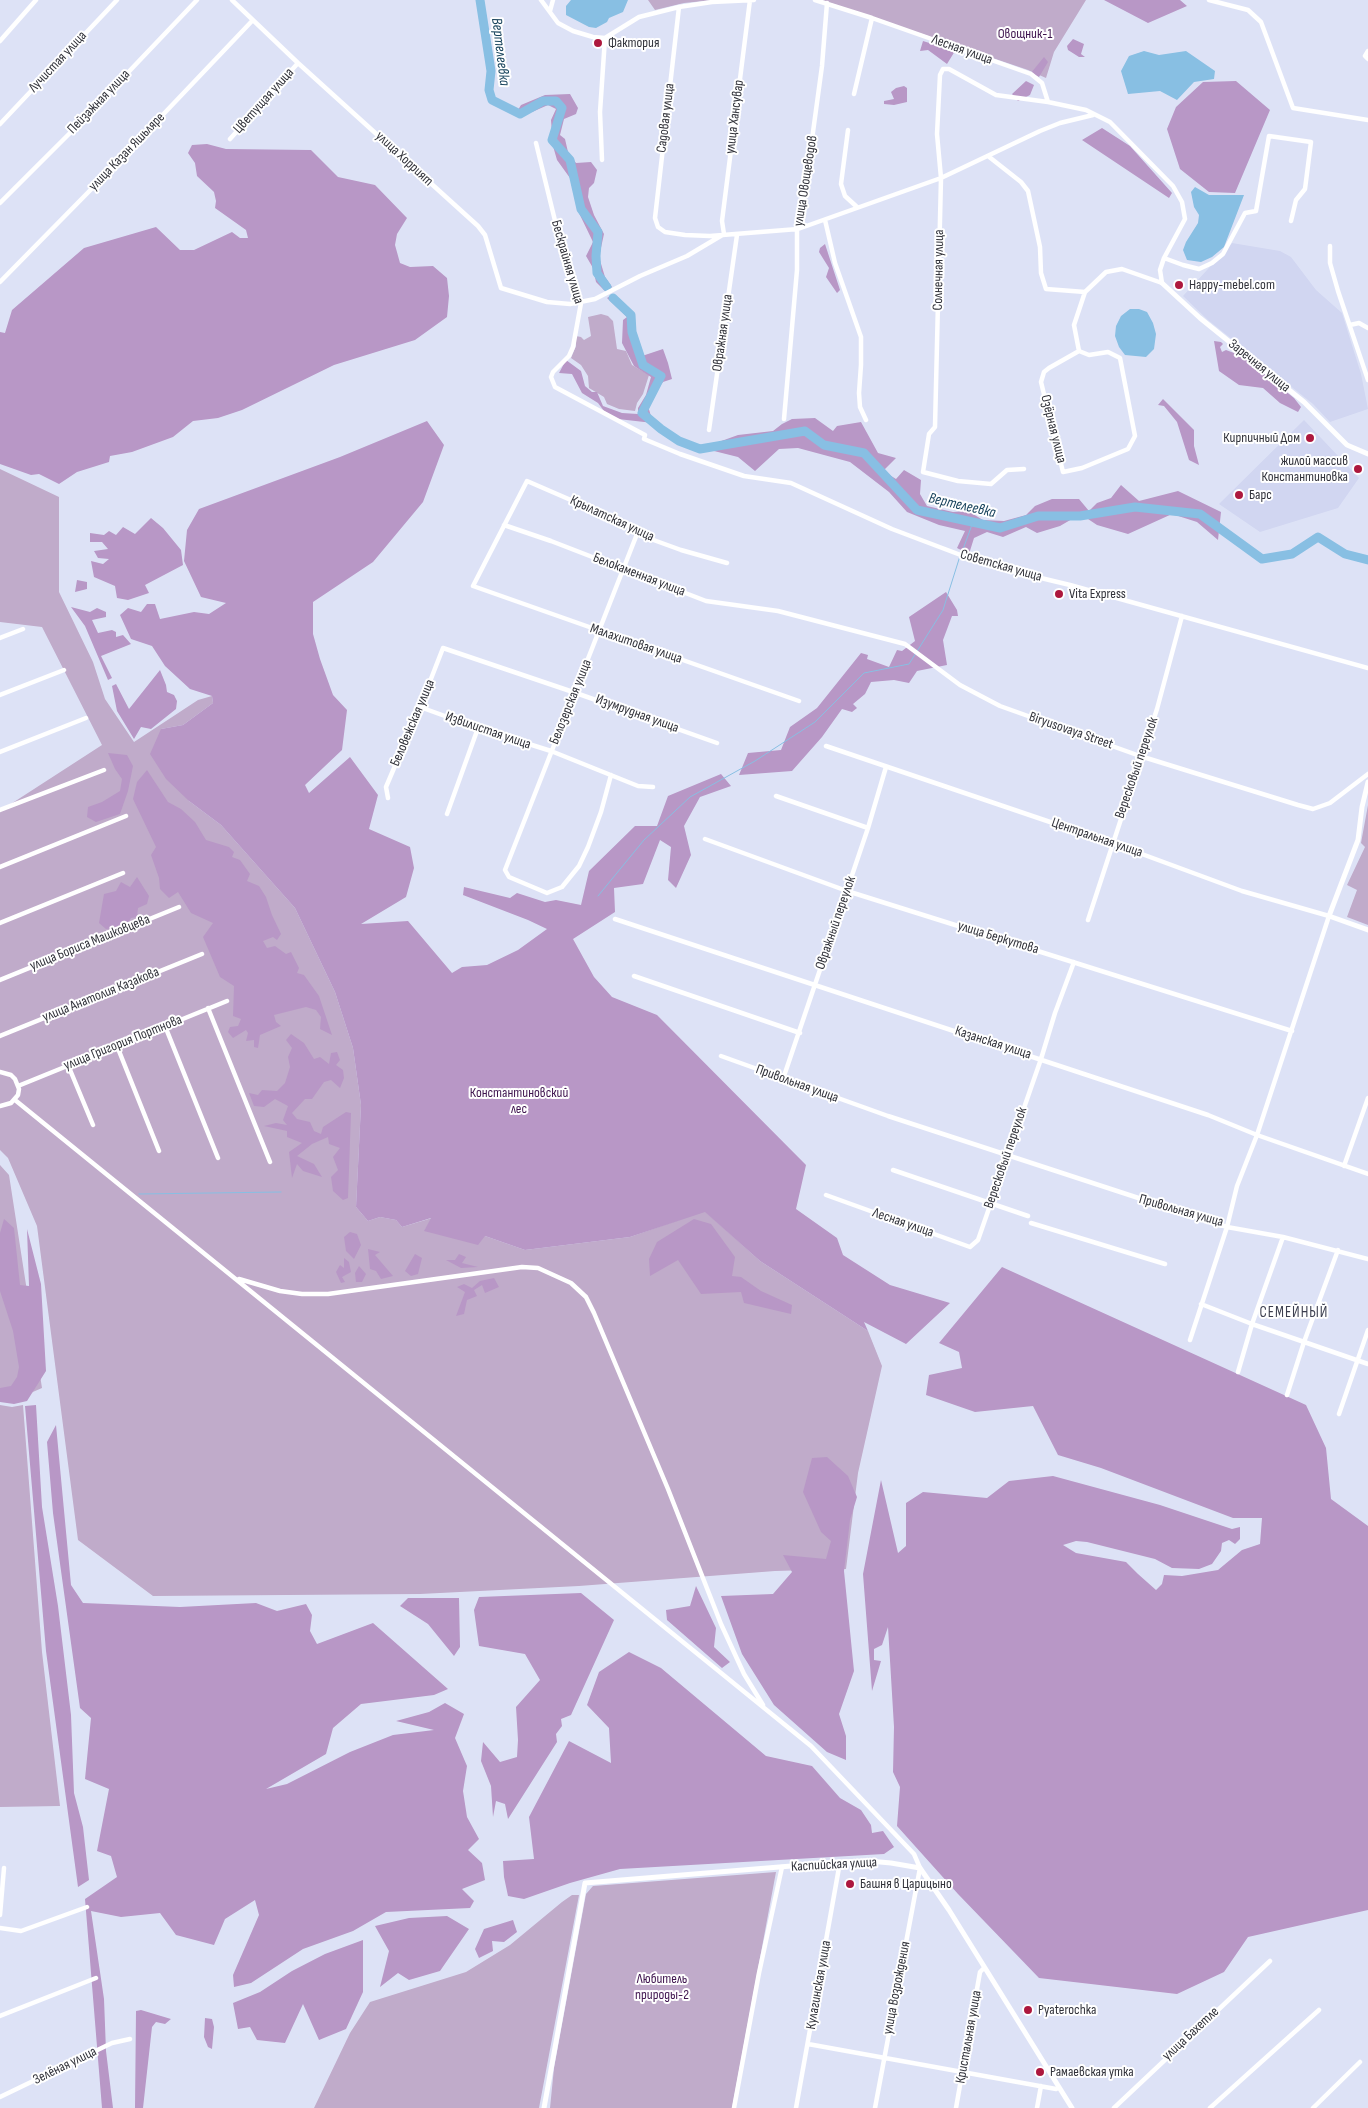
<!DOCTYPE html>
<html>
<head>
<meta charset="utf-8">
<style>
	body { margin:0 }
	canvas { display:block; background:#dde2f6 }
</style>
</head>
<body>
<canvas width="1368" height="2108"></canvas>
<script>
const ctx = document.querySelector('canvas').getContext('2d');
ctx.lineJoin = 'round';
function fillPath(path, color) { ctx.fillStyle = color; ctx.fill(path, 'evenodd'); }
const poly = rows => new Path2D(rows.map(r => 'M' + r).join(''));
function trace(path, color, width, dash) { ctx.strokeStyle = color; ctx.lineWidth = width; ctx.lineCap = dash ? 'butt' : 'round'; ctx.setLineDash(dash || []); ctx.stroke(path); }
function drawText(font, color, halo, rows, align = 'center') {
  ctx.font = font + ' "Sofia Sans Condensed",sans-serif'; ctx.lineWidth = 4; ctx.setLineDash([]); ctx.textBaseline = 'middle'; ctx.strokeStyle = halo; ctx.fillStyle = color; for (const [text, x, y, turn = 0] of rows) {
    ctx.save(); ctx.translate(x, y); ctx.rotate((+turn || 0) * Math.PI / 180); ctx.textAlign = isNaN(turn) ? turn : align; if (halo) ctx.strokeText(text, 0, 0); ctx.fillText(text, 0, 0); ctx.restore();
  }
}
const built = poly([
	[1232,243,1280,251,1291,257,1316,290,1342,313,1361,374,1368,409,1330,422,1313,404,1208,320,1183,296],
	[1304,420,1359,478,1338,508,1260,532,1219,504]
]);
const green = poly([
	[648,0,714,0,684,3,655,10],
	[822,0,1086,0,1054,52,1046,78,1028,70],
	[601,314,608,316,613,321,617,349,626,351,632,365,649,375,643,394,637,403,635,411,619,409,607,404,604,397,589,388,588,376,581,365,571,358,576,346,576,336,581,337,584,340,591,336,588,317],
	[0,469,59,497,59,592,93,662,105,699,134,742,198,700,212,696,213,703,183,725,161,729,189,801,221,825,295,908,335,992,353,1048,361,1105,356,1207,368,1221,380,1217,396,1220,402,1227,432,1218,425,1230,485,1236,525,1250,630,1237,705,1211,760,1261,868,1331,882,1366,858,1473,846,1569,775,1571,579,1586,420,1594,153,1596,78,1540,37,1226,8,1158,0,1150,0,811,102,745,42,627,0,622],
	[1368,805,1368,925,1347,917,1357,890,1347,885,1365,847,1361,843],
	[0,1165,9,1175,42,1388,19,1398,0,1396],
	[0,1405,12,1407,23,1405,42,1652,60,1806,0,1807],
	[776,1872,732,2108,550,2108,554,2068,586,1894,593,1886],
	[572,1895,579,1895,539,2108,314,2108,350,2033,370,2002,466,1972,510,1945,562,1902]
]);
const forest = poly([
	[1104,0,1180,0,1187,6,1148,23],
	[1073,39,1084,44,1081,54,1085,57,1079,57,1068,50,1067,46],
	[923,41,955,51,947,64,928,50,920,51],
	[1044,57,1048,62,1039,77,1031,73],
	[1026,81,1034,85,1030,95,1018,101,1012,94],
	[1236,81,1270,110,1235,193,1209,192,1180,169,1167,129,1176,107,1203,82],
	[904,86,907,88,907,102,894,105,884,104,884,101,894,99,891,92,896,88],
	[570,94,578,108,576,114,564,119,560,135,565,139,568,152,576,163,591,162,597,170,594,183,589,188,588,197,594,215,604,234,599,257,605,277,612,287,606,292,596,282,593,268,586,256,593,242,579,213,575,185,557,160,553,146,551,120,556,109,548,105,532,112,518,110,521,105,545,95],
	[1102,128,1130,146,1172,193,1169,198,1082,140],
	[207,144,226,149,311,150,338,177,375,185,407,218,397,234,395,245,400,263,410,267,433,266,447,278,449,296,447,317,415,340,334,365,242,410,218,418,193,421,173,437,132,452,110,456,109,462,77,472,59,484,39,474,31,475,0,464,0,332,5,333,12,310,84,248,156,227,180,250,194,250,232,232,240,238,248,238,246,230,215,208,216,201,214,192,197,176,195,163,188,153,192,145],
	[825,244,840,290,837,293,826,277,829,268,819,252,820,248],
	[614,294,633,314,635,339,642,356,663,349,668,363,672,379,663,382,650,398,648,406,653,423,618,419,604,411,598,403,582,393,572,374,559,373,566,360,581,371,585,386,592,392,597,392,603,406,622,413,638,414,638,408,646,395,651,377,634,366,622,343,623,320,627,317,607,298],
	[1214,341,1221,342,1223,344,1220,347,1222,352,1226,350,1242,356,1294,398,1301,407,1298,412,1280,403,1263,388,1239,385,1219,371],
	[1163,399,1194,430,1194,446,1199,465,1189,460,1177,422,1164,406,1158,405],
	[815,418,833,431,837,426,861,422,878,453,896,458,883,471,896,479,904,470,921,480,920,494,927,506,953,512,968,511,983,520,1004,521,1026,515,1035,506,1052,499,1079,499,1089,511,1097,503,1111,498,1121,485,1139,501,1178,491,1221,512,1218,540,1197,522,1172,514,1128,534,1097,525,1085,517,1072,519,1060,526,1037,533,1026,527,1003,537,987,532,974,538,969,554,957,548,965,531,939,525,907,512,889,492,850,462,798,448,779,449,755,471,738,457,710,450,713,444,738,435,773,431,782,424,792,419],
	[427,421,444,445,423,502,373,562,313,602,313,634,320,659,333,695,347,710,342,750,305,785,309,793,350,757,378,795,369,829,410,847,414,868,406,897,361,924,408,921,452,973,462,967,487,965,518,950,547,929,528,920,463,895,464,887,510,898,517,893,545,902,556,900,581,905,589,871,635,826,657,826,668,796,721,774,731,786,700,797,684,826,691,855,676,888,668,880,671,847,660,840,643,884,614,888,615,912,573,939,594,977,612,997,657,1015,806,1165,796,1209,837,1238,843,1255,890,1285,950,1303,906,1344,864,1322,868,1331,760,1261,705,1212,630,1237,525,1250,485,1236,478,1245,424,1231,431,1218,402,1227,396,1220,380,1217,368,1221,356,1207,361,1105,353,1048,335,992,295,908,221,825,189,801,166,779,150,754,161,729,183,725,213,703,212,696,190,689,165,666,152,646,131,639,120,615,128,608,141,612,147,604,155,604,160,619,194,612,209,614,226,603,201,597,184,561,187,530,199,509,340,457],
	[151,518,163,528,181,550,183,565,145,585,149,593,128,600,117,598,115,586,94,577,91,561,103,564,109,559,98,558,94,551,108,549,102,542,90,542,90,533,104,535,109,531,116,535,123,527,135,534],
	[77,580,87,582,87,589,75,592],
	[946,592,957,610,958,616,952,616,943,640,947,665,917,671,909,683,894,680,871,682,865,694,853,704,857,708,852,712,842,709,822,737,792,771,739,775,748,753,781,750,790,727,817,708,861,653,868,655,867,659,889,667,897,650,902,651,915,641,909,617],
	[71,607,90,612,97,608,106,612,106,617,92,620,98,633,112,630,116,632,116,637,123,635,131,644,101,656,112,678,108,680,85,626],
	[160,670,166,685,167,692,174,695,177,701,176,709,151,729,141,727,134,739,117,711,112,686,116,684,129,709],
	[108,753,127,755,133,766,128,791,120,814,96,822,87,817,88,807,102,802,120,791,122,779,115,769],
	[147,770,168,802,181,809,195,822,206,840,229,847,234,852,232,857,240,860,250,874,247,881,259,886,266,897,272,915,281,934,277,940,273,937,263,941,267,948,275,946,286,954,291,952,299,968,297,973,304,975,319,996,332,1035,320,1029,321,1017,316,1010,306,1007,274,1015,276,1022,281,1026,260,1035,258,1048,254,1047,254,1040,246,1041,248,1033,246,1030,233,1038,228,1032,230,1027,238,1026,241,1019,233,1016,234,986,220,977,203,937,213,923,191,913,178,892,169,898,160,889,159,878,151,855,156,847,133,799,137,782],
	[137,877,149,896,147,904,138,908,137,917,131,918,125,927,106,929,99,923,104,894,116,891,121,882,130,887],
	[291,1034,304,1043,314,1059,320,1057,329,1064,331,1053,337,1052,340,1060,336,1065,343,1070,344,1078,340,1088,331,1080,324,1082,312,1099,305,1099,292,1113,297,1119,310,1122,314,1131,321,1134,323,1127,346,1112,351,1113,348,1198,343,1200,333,1191,331,1177,338,1170,333,1157,340,1148,329,1144,328,1137,312,1144,297,1156,314,1164,322,1177,303,1171,297,1164,292,1178,289,1152,302,1143,287,1137,287,1131,264,1126,276,1123,287,1125,283,1120,288,1106,275,1099,264,1107,254,1106,249,1093,258,1095,262,1090,277,1091,285,1083,290,1067,288,1057,292,1048,286,1040],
	[4,1219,14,1228,20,1285,29,1286,27,1229,41,1284,46,1371,27,1401,14,1404,0,1402,0,1388,11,1386,17,1377,19,1367,13,1331,0,1291,0,1233],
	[694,1219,711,1224,735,1257,732,1276,741,1277,761,1291,792,1305,791,1314,744,1303,741,1292,701,1294,678,1260,650,1276,649,1259,657,1242],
	[350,1232,357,1234,361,1245,354,1259,346,1251,344,1237],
	[368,1249,380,1252,375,1255,393,1276,381,1279,376,1271,370,1269],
	[415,1254,422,1258,418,1274,411,1276,405,1271],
	[459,1254,466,1257,462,1263,478,1267,461,1268,446,1260,455,1260],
	[344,1258,349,1262,351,1272,342,1277,345,1282,341,1283,336,1272,340,1265,344,1268],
	[359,1266,366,1274,362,1282,356,1282,355,1273],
	[1002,1267,1306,1405,1326,1448,1331,1499,1368,1526,1368,1910,1248,1937,1224,1972,1177,1994,1039,1978,958,1894,897,1826,900,1787,893,1772,894,1727,888,1627,882,1645,874,1649,874,1660,881,1661,872,1691,863,1574,881,1480,898,1553,906,1546,906,1503,923,1492,987,1498,1009,1481,1053,1476,1160,1505,1232,1529,1240,1527,1240,1539,1235,1544,1229,1540,1222,1543,1221,1551,1212,1564,1199,1569,1172,1568,1155,1559,1087,1542,1076,1541,1063,1545,1076,1553,1126,1562,1138,1574,1156,1590,1162,1584,1164,1575,1182,1576,1218,1570,1242,1550,1260,1544,1262,1518,1233,1518,1101,1468,1058,1455,1033,1406,975,1412,926,1395,929,1375,962,1368,959,1352,939,1343],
	[494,1278,499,1287,485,1293,482,1285,474,1290,477,1296,467,1300,464,1314,456,1316,465,1292,457,1287,464,1284,472,1288,480,1281],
	[36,1405,42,1507,58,1606,71,1715,74,1793,83,1827,89,1880,78,1887,46,1651,25,1406],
	[56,1425,71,1585,83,1603,180,1607,256,1603,277,1611,306,1604,312,1615,310,1631,317,1644,373,1623,448,1689,434,1695,361,1704,333,1728,326,1754,266,1789,287,1784,350,1752,393,1735,434,1730,396,1721,429,1712,445,1703,464,1714,455,1738,467,1766,463,1791,467,1817,479,1839,468,1850,482,1863,485,1880,462,1889,474,1901,470,1908,386,1912,353,1931,303,1949,251,1983,234,1987,233,1975,259,1915,255,1900,225,1919,214,1945,176,1935,160,1913,121,1917,91,1911,104,1999,106,2051,113,2108,102,2108,85,1899,117,1877,111,1856,97,1851,109,1789,85,1779,91,1718,80,1708,53,1513,47,1442],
	[827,1457,848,1476,857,1497,850,1520,844,1571,854,1671,839,1714,846,1736,846,1760,827,1752,774,1705,742,1654,721,1596,773,1594,792,1572,783,1555,826,1559,831,1541,821,1532,803,1492,812,1458],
	[696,1586,716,1628,714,1647,730,1662,722,1668,667,1620,666,1610,690,1606],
	[581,1593,614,1620,571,1715,561,1719,562,1726,556,1734,557,1742,508,1819,505,1804,496,1801,493,1817,491,1786,481,1761,483,1742,500,1762,517,1757,518,1740,516,1707,540,1680,525,1654,479,1646,474,1610,479,1597],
	[408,1598,459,1598,460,1647,454,1656,428,1624,400,1606],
	[629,1652,661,1668,766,1756,812,1766,840,1798,861,1810,871,1825,872,1833,883,1831,894,1847,884,1854,620,1869,570,1883,524,1899,508,1896,504,1877,503,1861,534,1859,529,1817,569,1741,611,1763,609,1728,587,1705,599,1672],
	[447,1916,469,1929,440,1971,409,1980,398,1973,380,1987,389,1951,375,1926,409,1918],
	[513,1920,517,1932,504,1942,492,1941,493,1951,479,1958,475,1949,484,1929],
	[363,1940,363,1992,346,2029,319,2040,303,2004,285,2043,257,2040,250,2027,238,2029,233,2003,260,1992,292,1971,325,1954],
	[141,2010,171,2019,165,2024,156,2022,152,2027,143,2108,135,2108,136,2011],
	[205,2018,212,2019,214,2027,212,2049,208,2047,204,2037]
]);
const water = poly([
	[571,0,628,0,623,12,609,18,607,22,596,28,589,27,566,15,566,6],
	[1144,51,1159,55,1186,51,1215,71,1214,79,1194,82,1177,100,1160,91,1128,94,1121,71,1129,56],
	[1195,187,1209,195,1244,195,1224,247,1212,257,1201,262,1187,260,1183,250,1186,242,1198,223,1199,215,1194,207,1191,192],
	[1130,309,1139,309,1147,312,1153,323,1156,334,1154,349,1146,357,1125,355,1119,347,1115,336,1116,326,1121,316]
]);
const stream = poly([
	[962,552,973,522],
	[598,896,644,840,690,797,755,761,815,722,864,673,909,664,943,610,960,556],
	[139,1194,281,1192]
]);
const river = poly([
	[480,0,491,71,489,90,492,100,520,114,543,101,556,101,562,108,552,140,570,160,581,209,598,232,596,256,597,273,607,287],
	[613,298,631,315,632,332,643,365,661,376,642,413,661,429,679,441,700,449,805,431,824,445,864,453,917,510,1000,528,1038,516,1080,516,1135,507,1200,514,1262,559,1292,554,1318,537,1345,554,1368,560]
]);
const minor = poly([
	[232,0,298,63,478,226,485,235,501,288,547,302,570,304,595,299,640,276,687,256,724,234,722,221,750,0],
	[541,0,558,23,573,31,593,37,605,38],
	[815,0,872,18,1031,74,1042,83,1048,102,1086,110,1110,122,1173,186,1182,202,1185,219,1164,258,1160,270,1162,283,1122,269,1106,272,1085,292,1074,325,1079,351],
	[1209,0,1248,10,1261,22,1293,108,1368,120],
	[679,7,655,218,658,227,665,232,685,235,710,236,798,229,941,178,1040,131,1060,123,1093,115],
	[550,11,553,0],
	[0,41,36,0],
	[1368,51,1365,56,1368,59],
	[854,94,872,18],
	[0,124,117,0],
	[848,130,841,184,845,196,857,207],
	[230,139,298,63],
	[536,143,570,282,575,295,581,303,573,347,569,356,553,372,551,377,555,387,645,435,644,439,680,454,744,476,791,483,892,529,987,565,1070,585,1368,668],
	[988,156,1021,182,1028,191,1040,247,1041,273,1046,289,1085,292],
	[602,160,600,112,605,38,639,17,679,7,712,2,754,0],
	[0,203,80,123,197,0],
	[825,220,835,263,861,337,861,365,859,393,860,407,866,420],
	[1330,246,1330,263,1338,291,1368,380],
	[1164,258,1183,265,1199,269,1212,263,1223,254,1245,213,1256,211,1269,136,1311,142,1305,189,1296,200,1291,221],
	[0,282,116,164,252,21],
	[1350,325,1359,323,1368,328],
	[1079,351,1089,355,1108,352,1120,358,1135,436,1128,449,1082,468,1063,472,1041,382,1044,372,1049,368,1079,351],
	[784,419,797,270,797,221,804,198,822,66,827,3],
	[709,430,737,235],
	[1024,469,1007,470,991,484,958,481,923,472,929,434,935,427,941,178,937,134,940,75,943,69,949,69,996,95,1048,102],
	[504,525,551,541,706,601,778,611,905,644,960,685,1000,706,1140,756,1298,805,1313,809,1330,803,1368,774],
	[727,563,681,550,637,534,633,527,527,481,473,586,799,701],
	[0,638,23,629],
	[0,695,64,670],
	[420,707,478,728,551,751,638,786,653,787],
	[0,752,86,718],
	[611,775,601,812,588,847,579,866,562,887,547,893,509,877,505,870,637,534],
	[776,796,868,828],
	[388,798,386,787,420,707,443,648,576,693,717,743],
	[0,810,104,770],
	[447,814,478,728],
	[705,839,847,891,1292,1031],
	[0,867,126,816],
	[615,919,1208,1115,1257,1135,1368,1174],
	[1088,920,1157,709,1182,616],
	[0,923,123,873],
	[634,976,800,1033],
	[0,980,179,907],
	[208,1008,270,1162],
	[165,1026,218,1158],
	[0,1036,202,954],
	[117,1046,159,1151],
	[721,1056,888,1116,1227,1227,1237,1186,1257,1135,1329,916,1242,891,1112,843,826,746],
	[68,1065,93,1125],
	[0,1072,11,1075,15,1079,19,1089,18,1095,11,1103,0,1106],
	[783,1079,868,828,886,767],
	[18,1086,227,1001],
	[15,1100,811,1746,914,1854,920,1868,875,2108],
	[1344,1166,1368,1098],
	[893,1170,1028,1216],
	[826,1195,970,1247,978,1240,1041,1059,1055,1013,1074,962],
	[1031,1223,1165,1264],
	[239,1279,280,1291,302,1294,328,1294,522,1267,538,1268,571,1283,586,1297,594,1313,668,1489,721,1624,744,1674,763,1705],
	[1201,1304,1252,1324,1368,1364],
	[1190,1340,1227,1227,1283,1237,1368,1259],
	[1238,1372,1252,1324,1283,1237],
	[1287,1395,1304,1342,1338,1250],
	[1339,1414,1368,1330],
	[0,1915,4,1868],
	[0,1928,21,1931,87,1907],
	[0,2016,96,1978],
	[808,2044,1056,2089,1058,2088],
	[0,2097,112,2043,130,2039],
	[734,2108,759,1973,782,1867],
	[796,2108,840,1862],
	[956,2108,980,1972,984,1968],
	[1037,2108,1041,2086],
	[1114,2108,1270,1961],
	[1210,2108,1319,2010],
	[1313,2108,1360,2062]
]);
const tertiary = poly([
	[1162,283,1200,318,1304,402,1347,445,1368,454],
	[1368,782,1362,807,1358,840,1329,916,1368,930],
	[544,2108,585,1883,840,1862,869,1861,891,1863,920,1868,949,1910,1072,2108]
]);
const markers = [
	[598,43,5,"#ad183e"],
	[1179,285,5,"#ad183e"],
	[1310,438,5,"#ad183e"],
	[1358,469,5,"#ad183e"],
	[1239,495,5,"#ad183e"],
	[1059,594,5,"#ad183e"],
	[850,1884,5,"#ad183e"],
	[1028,2010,5,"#ad183e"],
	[1040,2072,5,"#ad183e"]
];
const parkNames = [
	["Овощник-1",1025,34],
	["Константиновский",519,1093],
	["лес",519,1109],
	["Любитель",662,1979],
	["природы-2",662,1995]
];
const poiNames = [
	["Фактория",608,43],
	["Happy-mebel.com",1189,285],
	["Кирпичный Дом",1300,438,"right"],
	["жилой массив",1348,461,"right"],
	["Константиновка",1348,477,"right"],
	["Барс",1249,495],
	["Vita Express",1069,594],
	["Башня в Царицыно",860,1884],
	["Pyaterochka",1038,2010],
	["Рамаевская утка",1050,2072]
];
const streetNames = [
	["Лесная улица",962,50,20],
	["Лучистая улица",58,62,-47],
	["Цветущая улица",264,101,-48],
	["Пейзажная улица",99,102,-46],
	["улица Хансувар",735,117,-83],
	["Садовая улица",666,118,-83],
	["улица Казан Яшьляре",127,152,-46],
	["улица Хоррият",404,159,43],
	["улица Овощеводов",806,181,-81],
	["Бескрайняя улица",567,262,74],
	["Солнечная улица",939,270,-89],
	["Овражная улица",723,333,-82],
	["Заречная улица",1259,366,39],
	["Озёрная улица",1053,429,76],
	["Крылатская улица",612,519,25],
	["Советская улица",1001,566,16],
	["Белокаменная улица",639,575,21],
	["Малахитовая улица",636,644,19],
	["Белозерская улица",571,702,-68],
	["Изумрудная улица",637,714,20],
	["Беловежская улица",413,723,-67],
	["Извилистая улица",488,731,19],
	["Biryusovaya Street",1071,731,19],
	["Вересковый переулок",1137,768,-71],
	["Центральная улица",1097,838,19],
	["Овражный переулок",836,923,-71],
	["улица Беркутова",998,938,17],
	["улица Бориса Машковцева",90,943,-22],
	["улица Анатолия Казакова",101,995,-22],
	["улица Григория Портнова",123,1043,-22],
	["Казанская улица",993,1043,18],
	["Привольная улица",797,1084,20],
	["Вересковый переулок",1006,1158,-71],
	["Привольная улица",1181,1211,16],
	["Лесная улица",903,1223,19],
	["Каспийская улица",834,1865,-3],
	["Кулагинская улица",819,1985,-80],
	["улица Возрождения",897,1988,-79],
	["улица Бахетле",1191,2034,-43],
	["Кристальная улица",969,2037,-80],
	["Зелёная улица",65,2066,-26]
];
const waterNames = [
	["Вертелеевка",500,52,83],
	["Вертелеевка",962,506,13]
];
const neighbourhoodNames = [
	["СЕМЕЙНЫЙ",1294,1313]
];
fillPath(built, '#d1d6f1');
fillPath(green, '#c0abca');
fillPath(forest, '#b897c6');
fillPath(water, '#88bfe3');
trace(stream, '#88bfe3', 1);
trace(river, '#88bfe3', 9);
trace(minor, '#fff', 4.5);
trace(tertiary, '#fff', 5);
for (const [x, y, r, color] of markers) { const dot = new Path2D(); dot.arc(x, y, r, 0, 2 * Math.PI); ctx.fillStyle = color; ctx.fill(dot); trace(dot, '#fff', 2); }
drawText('14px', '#3f154f', '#fff', parkNames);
drawText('14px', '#31323a', '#fff', poiNames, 'left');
drawText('14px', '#31323a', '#fff', streetNames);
drawText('italic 15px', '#19445d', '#fff', waterNames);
ctx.letterSpacing = '1px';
drawText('15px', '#3b3e4e', '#fff', neighbourhoodNames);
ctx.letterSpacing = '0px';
</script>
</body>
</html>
